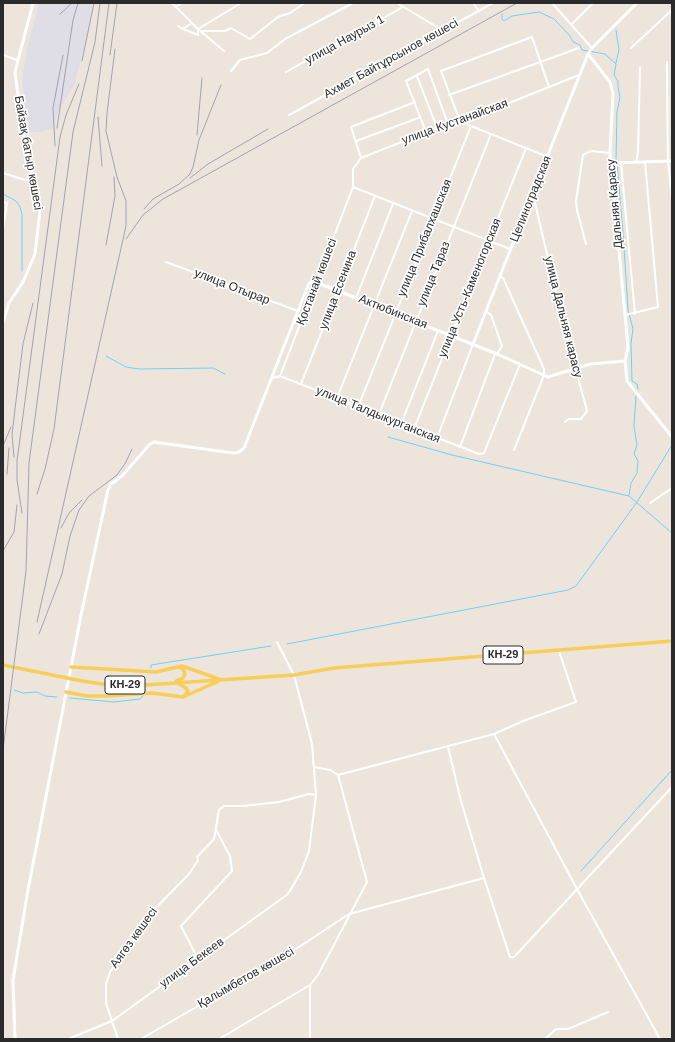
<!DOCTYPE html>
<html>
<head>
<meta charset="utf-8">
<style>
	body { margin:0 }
	#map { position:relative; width:675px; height:1042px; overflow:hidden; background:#ede5dc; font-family:Helvetica,sans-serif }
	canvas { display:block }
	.frame { position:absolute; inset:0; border:4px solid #2b2b2b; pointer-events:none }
</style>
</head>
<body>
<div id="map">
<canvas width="675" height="1042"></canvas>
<div class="frame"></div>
</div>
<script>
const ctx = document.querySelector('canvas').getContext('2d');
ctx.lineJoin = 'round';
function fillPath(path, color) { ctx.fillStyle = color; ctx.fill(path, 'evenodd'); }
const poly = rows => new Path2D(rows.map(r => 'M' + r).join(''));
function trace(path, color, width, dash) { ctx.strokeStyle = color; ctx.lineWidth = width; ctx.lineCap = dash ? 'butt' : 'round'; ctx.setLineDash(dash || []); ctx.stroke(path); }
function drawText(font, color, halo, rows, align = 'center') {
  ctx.font = font + ' Helvetica,sans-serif'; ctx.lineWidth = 3.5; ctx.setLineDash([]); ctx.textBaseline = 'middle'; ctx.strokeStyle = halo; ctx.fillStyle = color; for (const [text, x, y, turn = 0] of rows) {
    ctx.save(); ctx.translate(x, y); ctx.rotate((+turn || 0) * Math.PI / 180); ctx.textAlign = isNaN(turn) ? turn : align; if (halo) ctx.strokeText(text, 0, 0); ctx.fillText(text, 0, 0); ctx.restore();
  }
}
const industrial = poly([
	[39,3,92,3,89,29,75,83,57,114,53,128,40,132,28,132,22,79,28,45]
]);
const stream = poly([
	[502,14,502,19,504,21,512,16,539,12,554,19,570,36,573,42,580,45,582,50,605,54,616,64,614,75,618,81,618,86],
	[616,63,619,50,616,30],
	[616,161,617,112,620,97,618,87],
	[617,164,623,232,628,310,633,329,631,343,632,381,637,384,638,389],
	[3,194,16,201,20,207,22,215,22,271],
	[106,356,126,367,139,369,213,368,225,374],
	[388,437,452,455,629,496,672,533],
	[629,495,631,483,637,473,638,461,634,454,637,445,634,426,636,396],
	[287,644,568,590,576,586,637,502,672,445],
	[151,668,151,665,271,646],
	[14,690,23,693,37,692,45,696,57,697],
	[69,698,114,702,140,699,143,696],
	[581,871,672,770]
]);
const street = poly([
	[172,3,198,29,198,35,183,29],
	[397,3,442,30],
	[473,3,479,11],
	[552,3,592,48],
	[176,7,182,3],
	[571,25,593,3],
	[178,26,183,29,192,23],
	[203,31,225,31,231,28,250,39,278,17,290,13,305,3],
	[631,48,672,10],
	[224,51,198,29,241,3],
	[3,55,17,60],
	[667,62,668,162,672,198],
	[231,71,240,60,267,53,285,39,353,3],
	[286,72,403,7],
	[417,76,437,128],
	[449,95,579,48],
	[289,115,493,3],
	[471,126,548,157],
	[426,132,406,81,428,69,448,124],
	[356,141,421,117],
	[361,158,351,127,415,102],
	[636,162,638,152,640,68],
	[621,163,635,314],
	[3,173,25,180,32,179],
	[353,187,510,249],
	[531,198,535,203,564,327,586,407,587,411,581,419,569,419,565,422],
	[3,202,7,203,3,230],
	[586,244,577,210,576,201,583,155,591,151,610,153],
	[166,262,298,311],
	[500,276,503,278,544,369,544,374],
	[356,298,393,204],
	[486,311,491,315,502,346,497,354],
	[625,315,658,307,645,162],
	[280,376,353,187,353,169,361,158,437,128,469,119,579,75],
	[273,378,280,376,479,454,484,453,520,364],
	[301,384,375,196],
	[337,398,412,211],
	[358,407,471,126,460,121,441,71,532,37,549,87],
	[379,414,491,134],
	[401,424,438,331],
	[414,429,526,148],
	[437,438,473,344],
	[460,447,495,354],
	[514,450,544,375],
	[650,503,672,488],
	[494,734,577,889,660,1039],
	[448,747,461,801,484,878,510,957,514,957,672,787],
	[314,767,330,770,338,775],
	[198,959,181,926,232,871,230,856,216,830],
	[68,1039,112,1021,106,1003,106,984,110,972,137,936,147,917,189,874,198,860,197,857,214,839,219,810,224,806,243,806,279,802,309,794,316,795],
	[118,1039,112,1021,288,894,301,872,309,851,316,795,312,744,294,675,277,642],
	[141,1039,293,951,349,914,484,878],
	[219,1039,310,985,318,975,367,882,338,775,494,734,523,721,576,702,559,651],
	[310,1039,310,985],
	[545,1039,556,1029,568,1029,608,1012],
	[670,1039,672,1038]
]);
const secondary = poly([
	[588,54,610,82,613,94,610,153,628,348,625,361,627,381,672,437],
	[612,163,672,161],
	[3,323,9,303,23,282,35,254,40,211,22,126,15,72,33,3],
	[473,344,588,54,592,48,637,3],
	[15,1039,13,980,28,890,81,615,108,490,111,484,122,476,150,444,154,442,233,453,239,452,244,448,309,283,313,281,497,354,548,377,590,364,625,361]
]);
const primary = poly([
	[3,665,82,681,102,684,145,685,294,675,334,668,672,641],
	[71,667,156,672,182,666,219,679],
	[176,681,183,678,185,674,183,669,179,667],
	[178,683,186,688,188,691,184,696],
	[66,692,87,696,106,696,152,693,183,697,219,681]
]);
const rail = poly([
	[60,14,72,3],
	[110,55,117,3],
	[82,61,94,3],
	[98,117,102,166],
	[57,128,73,20,78,3],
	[197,135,202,78],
	[55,146,53,108,63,55],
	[190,178,208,164,268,129],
	[144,209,153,199,179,184,190,174,193,167,199,140,221,85],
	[126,239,143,215,163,199,517,3],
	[106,245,115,196,114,177],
	[3,446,11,427],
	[14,457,12,435,15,409,23,344,33,303],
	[7,474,9,448],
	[37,494,45,469,54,429,109,3],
	[22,513,17,480,17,461,60,137,66,115,79,84],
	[61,528,69,513,82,500],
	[3,551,14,532,17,505],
	[37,622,126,226,126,201,117,177,106,131,107,113,115,49],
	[39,634,62,574,70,536,79,510,89,496,117,475,126,462,132,449],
	[3,750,26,571,29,463,73,132,95,42,100,3]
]);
const shields = [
	[503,655,40],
	[125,685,40]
];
const shieldNames = [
	["КН-29",503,655],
	["КН-29",125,685]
];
const streetNames = [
	["улица Наурыз 1",345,40,-29],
	["Ахмет Байтұрсынов көшесі",391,59,-29],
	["улица Кустанайская",455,122,-20],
	["Байзақ батыр көшесі",28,153,80],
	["Целиноградская",531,199,-68],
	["Дальняя Карасу",615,204,-95],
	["улица Прибалхашская",425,238,-68],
	["улица Тараз",434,274,-68],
	["Қостанай көшесі",317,282,-69],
	["улица Отырар",232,287,21],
	["улица Усть-Каменогорская",470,288,-68],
	["улица Есенина",338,290,-69],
	["Актюбинская",393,312,22],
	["улица Дальняя карасу",563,317,76],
	["улица Талдыкурганская",378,415,22],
	["Аягөз көшесі",134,938,-54],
	["улица Бекеев",192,963,-36],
	["Қалымбетов көшесі",246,978,-30]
];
fillPath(industrial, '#dfdde5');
trace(stream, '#6bd2f3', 1);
trace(street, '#fff', 2);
trace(secondary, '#fff', 3);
trace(primary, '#f6ce59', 3.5);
trace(rail, '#9fa2b6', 1);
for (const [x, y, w] of shields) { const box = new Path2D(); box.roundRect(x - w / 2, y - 9, w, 18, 3); ctx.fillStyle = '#fff'; ctx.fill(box); trace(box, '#2b2b2b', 1); }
drawText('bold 11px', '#2b2b2b', null, shieldNames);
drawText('12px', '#2b2b2b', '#fff', streetNames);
</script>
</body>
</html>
